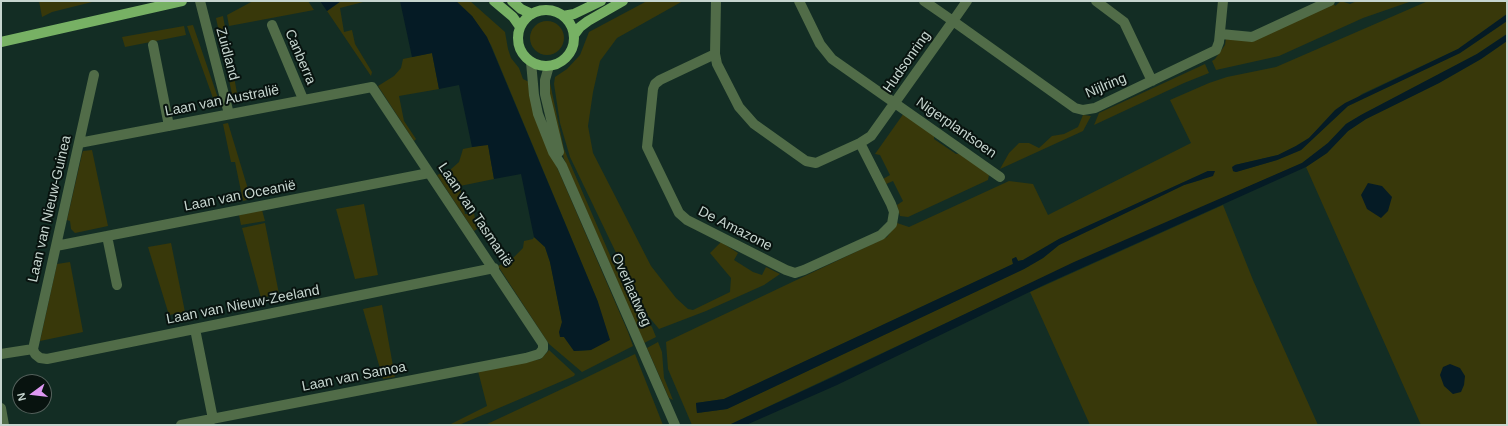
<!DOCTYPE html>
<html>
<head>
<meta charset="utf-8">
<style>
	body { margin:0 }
	#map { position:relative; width:1508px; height:426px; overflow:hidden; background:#132d24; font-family:Helvetica,sans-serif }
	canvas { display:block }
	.frame { position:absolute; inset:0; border:2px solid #c6d5cf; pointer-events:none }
	.north { position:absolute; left:12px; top:374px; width:40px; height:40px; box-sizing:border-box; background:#08130f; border:1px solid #54615c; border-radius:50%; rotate:255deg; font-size:11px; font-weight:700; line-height:16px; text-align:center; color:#c6d5cf }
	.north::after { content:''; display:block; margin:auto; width:14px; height:18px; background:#de98f2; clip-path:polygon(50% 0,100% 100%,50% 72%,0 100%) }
</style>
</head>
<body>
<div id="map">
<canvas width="1508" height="426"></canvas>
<div class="frame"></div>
<div class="north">N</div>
</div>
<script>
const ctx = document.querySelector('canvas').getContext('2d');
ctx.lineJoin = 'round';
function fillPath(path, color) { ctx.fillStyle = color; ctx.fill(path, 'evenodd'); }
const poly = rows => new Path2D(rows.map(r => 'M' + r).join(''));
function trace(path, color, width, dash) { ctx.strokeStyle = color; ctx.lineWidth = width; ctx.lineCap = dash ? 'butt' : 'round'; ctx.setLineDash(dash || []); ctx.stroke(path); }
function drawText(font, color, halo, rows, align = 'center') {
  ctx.font = font + ' Helvetica,sans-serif'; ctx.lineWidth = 4; ctx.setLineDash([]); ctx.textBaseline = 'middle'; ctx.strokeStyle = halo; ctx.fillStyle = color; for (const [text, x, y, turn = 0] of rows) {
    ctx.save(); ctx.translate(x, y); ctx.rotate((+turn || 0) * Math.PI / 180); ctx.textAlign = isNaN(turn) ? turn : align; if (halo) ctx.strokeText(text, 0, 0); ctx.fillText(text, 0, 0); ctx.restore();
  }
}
const green = poly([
	[39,1,96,1,52,12,42,17],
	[253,1,308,1,314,10,229,26,227,15],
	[341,1,367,1,340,8,344,32,352,30,355,44,372,72,371,76,327,11],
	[456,1,470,1,505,32,508,49,511,58,519,68,523,79,529,82,534,114,628,332,633,346,582,372,549,344,498,266,512,259,523,248,524,241,533,239,534,237,545,247,550,262,562,322,560,337,564,337,574,351,591,350,598,302,491,45,472,16],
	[647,1,683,1,617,38,600,61,593,92,588,126,593,153,651,266,676,298,688,309,693,310,730,292,731,278,710,253,721,242,738,253,734,260,753,272,762,275,766,267,780,274,764,285,706,311,659,329,644,311,570,157,560,123,554,84,555,77,567,69,580,55,589,32],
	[1341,1,1350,4,1357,1,1412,1,1363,18,1279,56,1216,70,1212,61,1215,59,1225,45,1226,38,1249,41,1333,2,1335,6],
	[1428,1,1507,1,1507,14,1458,49,1362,94,1321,126,1309,138,1296,146,1278,155,1235,165,1233,171,1236,172,1277,160,1301,150,1348,106,1460,53,1507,21,1507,34,1477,54,1361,115,1346,124,1328,143,1302,163,1025,286,729,425,692,425,668,369,666,342,887,237,897,223,909,227,1009,181,1033,184,1048,215,1191,143,1170,100,1209,83,1227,77,1276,67],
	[1208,171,1214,172,1201,180,1184,185,1059,245,1043,258,1024,269,727,409,697,413,696,403,724,399,1013,264,1012,259,1016,257,1018,261,1023,260,1059,239],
	[223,16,237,93,232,94,216,18],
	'530 38a17 17 0 1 1 34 0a17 17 0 1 1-34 0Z',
	[193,25,218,98,213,98,187,26],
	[184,26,186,35,125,47,122,37],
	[1507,41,1507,425,1421,425,1306,167,1327,153,1348,131,1366,119,1439,83,1481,59],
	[1465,376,1453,394,1449,390],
	[432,53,439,89,399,96,404,121,416,139,414,141,378,86,394,76,401,68,403,59],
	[1205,64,1209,73,1184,83,1094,125,1099,113],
	[550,83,564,149,569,161,633,308,652,327,656,337,644,343,564,159,548,87],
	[904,113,934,134,934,139,956,154,961,153,989,175,988,180,908,217,900,216,897,205,903,201,893,181,886,184,883,179,890,175,880,155,875,154],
	[1083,115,1091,116,1083,131,1000,169,1009,153,1019,143,1029,143,1039,148,1052,136,1064,134,1078,127],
	[228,123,251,199,243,201,235,162,231,162,223,124],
	[488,144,494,179,460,186,465,214,474,213,477,229,474,231,437,175,450,170,459,162,463,149],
	[92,150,108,226,75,233,71,229,70,221,67,220,82,154,83,151],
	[364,204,378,275,355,279,336,209],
	[1223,205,1253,280,1318,425,1090,425,1030,292],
	[262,210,265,221,241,225,239,215],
	[265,223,279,294,261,298,242,228],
	[171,243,185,312,169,315,148,247],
	[70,262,83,332,40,341,57,264],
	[382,305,395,377,383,379,363,309],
	[658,342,662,352,664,378,673,400,669,398,647,348],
	[549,350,575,374,574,376,459,425,449,425,487,406,478,371,541,359],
	[635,354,663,425,485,425,577,382]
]);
const water = poly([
	[320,1,341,1,327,11],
	[400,1,456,1,472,16,487,37,598,302,610,340,591,350,574,351,564,337,560,337,559,332,562,322,550,262,545,247,534,237,521,174,494,179,488,145,472,147,459,85,439,89,432,53,412,57],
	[1507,14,1507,21,1460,53,1348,106,1301,150,1277,160,1236,172,1233,171,1232,167,1235,165,1278,155,1296,146,1309,138,1335,110,1345,103,1458,49],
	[1507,34,1507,41,1481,59,1439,83,1366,119,1348,131,1327,153,1306,167,1046,284,837,385,746,425,729,425,833,377,1074,262,1302,163,1328,143,1346,124,1361,115,1477,54],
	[1208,171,1215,171,1213,176,1184,185,1059,245,1043,258,1024,269,727,409,697,413,696,403,724,399,1013,264,1012,259,1016,257,1018,261,1023,260,1059,239],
	[1368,183,1382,186,1392,197,1388,211,1381,218,1367,209,1361,195],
	[1450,364,1460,368,1465,376,1464,385,1461,392,1453,394,1444,386,1440,375,1443,367]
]);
const minor = poly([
	[200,1,229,114],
	[716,1,715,54,717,64,739,107,754,124,806,161,816,163,860,143,871,136,953,21,924,1],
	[799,1,820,44,832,59,1000,177],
	[967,1,953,21,1075,108,1083,110,1095,108,1216,50,1219,42,1223,1],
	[1096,1,1124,22,1152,81],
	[272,25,303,99],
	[1221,34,1252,37,1330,1],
	[153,45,169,126],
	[715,54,660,80,655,84,653,89,647,147,679,213,687,220,786,270,795,273,804,270,881,235,892,224,894,212,891,204,860,143],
	[531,62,534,95,538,114,553,152,562,166,675,425],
	[549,66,545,80,545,94,559,152],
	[79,143,372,87,543,344,543,349,539,354,526,358,181,425],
	[107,236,117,285],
	[56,246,429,173],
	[195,329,213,419],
	[33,349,94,75],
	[1,354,33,349,35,354,40,358,47,359,494,268],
	[1,408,4,425]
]);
const major = poly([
	[494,1,513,17,520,27],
	[512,1,521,9,532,14],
	'518 38a28 28 0 1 1 56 0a28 28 0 1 1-56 0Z',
	[563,16,574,14,601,1],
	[574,35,580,27,588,21,623,1],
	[1,42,182,1]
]);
const streetNames = [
	["Zuidland",227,54,75],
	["Canberra",300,57,67],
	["Hudsonring",907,62,-55],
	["Nijlring",1106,86,-23],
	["Laan van Australië",222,101,-11],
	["Nigerplantsoen",956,128,35],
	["Laan van Oceanië",240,196,-11],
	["Laan van Nieuw-Guinea",50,209,-77],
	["Laan van Tasmanië",475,215,56],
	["De Amazone",735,229,27],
	["Overlaatweg",631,290,66],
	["Laan van Nieuw-Zeeland",243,305,-11],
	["Laan van Samoa",354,377,-11]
];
fillPath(green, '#38380a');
fillPath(water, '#051b25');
trace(minor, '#516c48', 10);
trace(major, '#77b164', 10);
drawText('14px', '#c6d5cf', '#08130f', streetNames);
</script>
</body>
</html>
